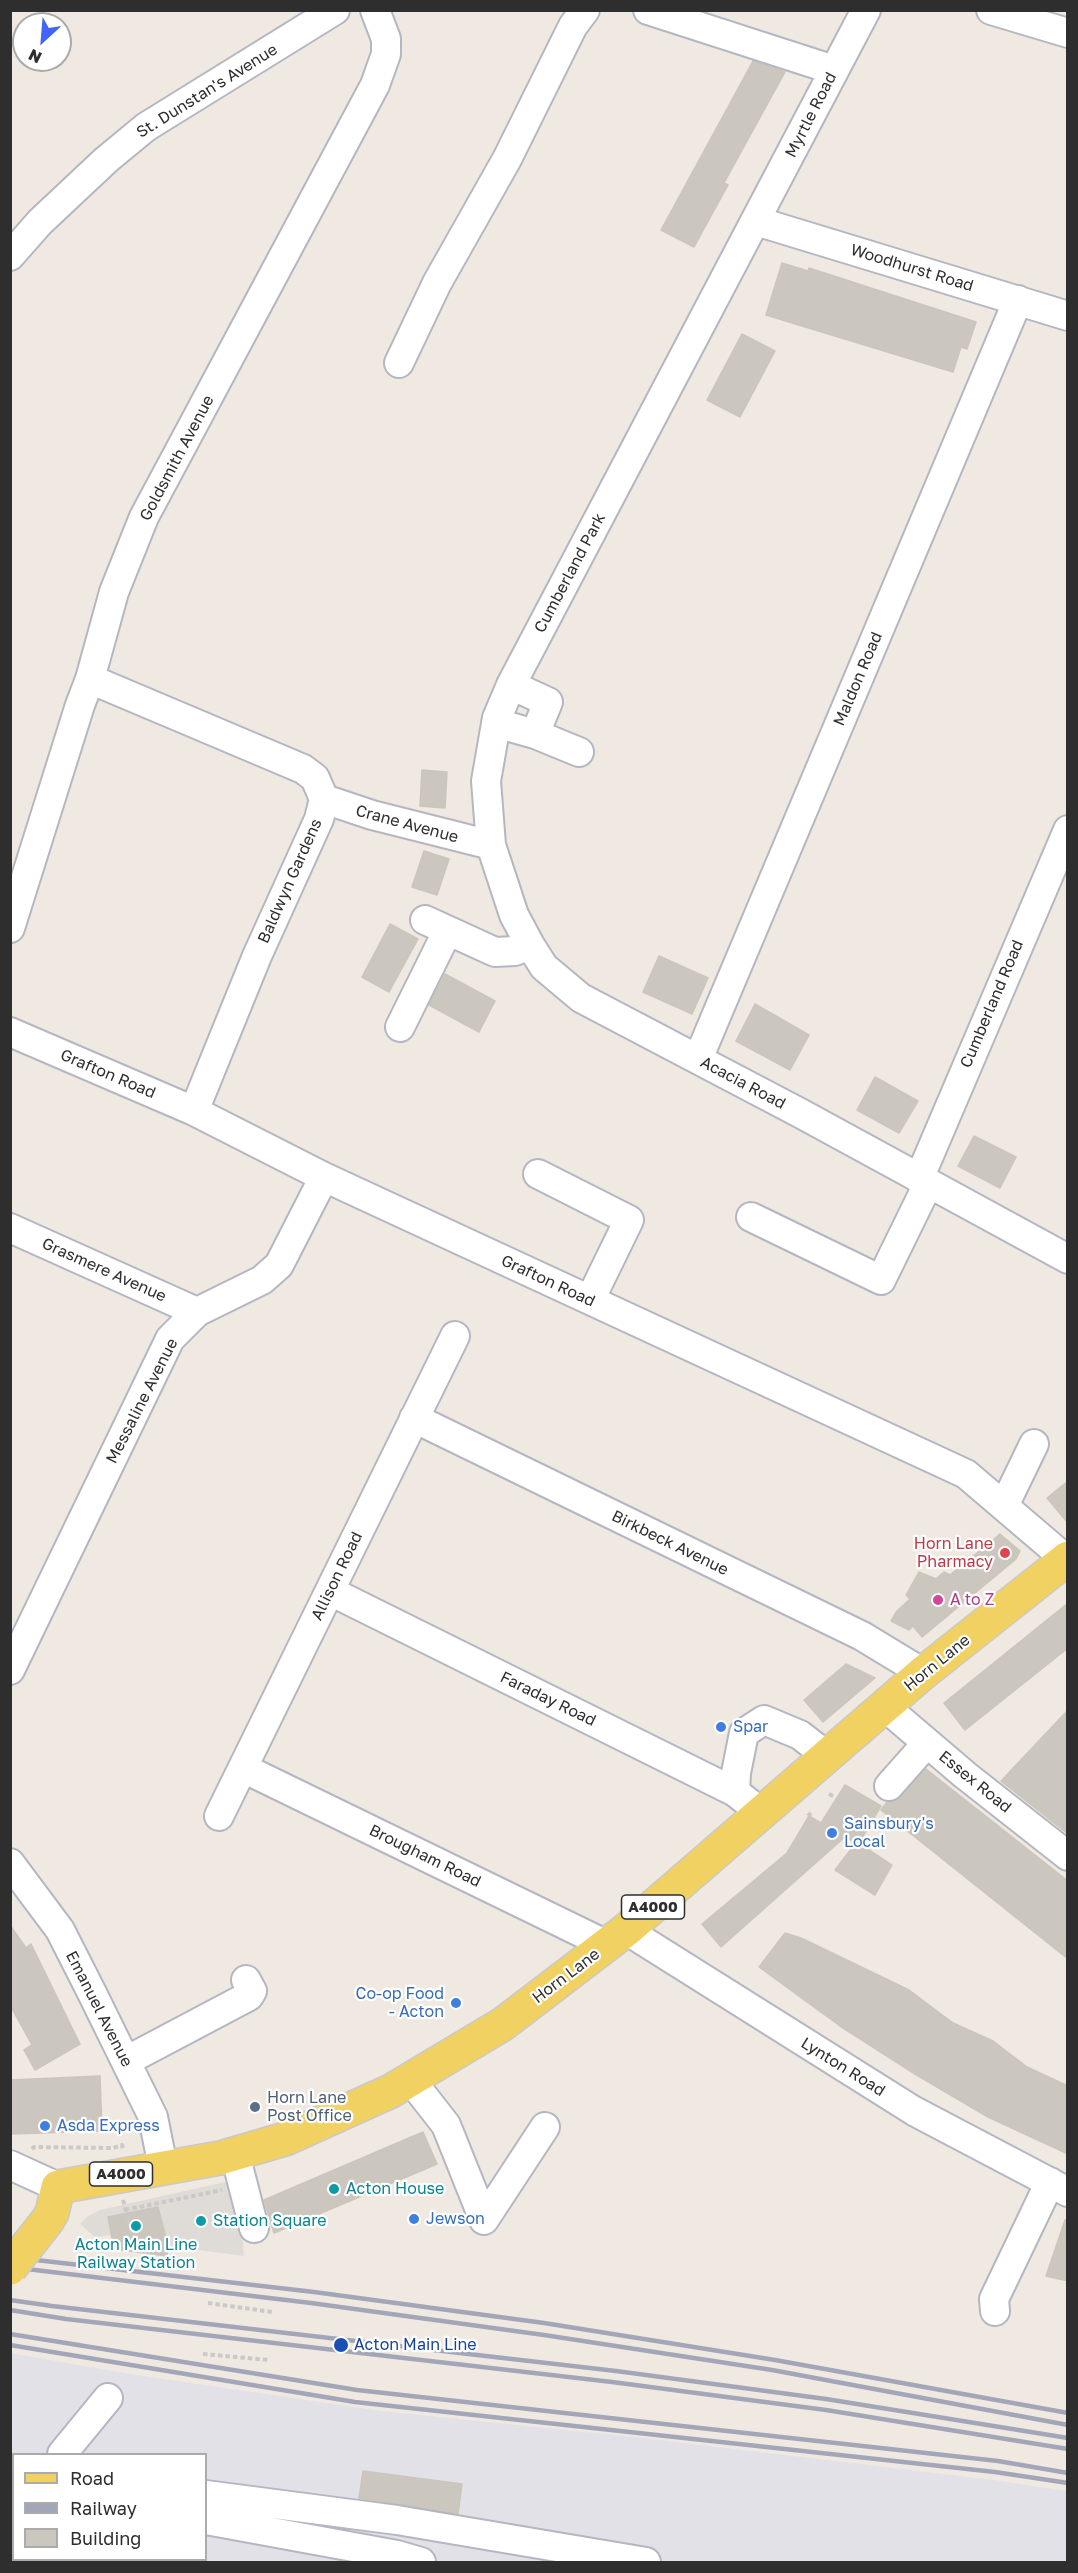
<!DOCTYPE html>
<html>
<head>
<meta charset="utf-8">
<style>
	body { margin:0 }
	#map { position:relative; width:1078px; height:2573px; overflow:hidden; background:#efe9e1; font-family:"Golos Text",sans-serif }
	canvas { display:block }
	.frame { position:absolute; inset:0; border:12px solid #2e2e2e; pointer-events:none }
	.legend { position:absolute; left:12px; top:2453px; width:195px; height:108px; box-sizing:border-box; background:#fff; border:2px solid #ababab; margin:0; padding:8px 10px; list-style:none; font-size:18px; color:#2e2e2e }
	.legend li { display:flex; align-items:center; gap:12px; height:30px }
	.legend b { width:30px; border:2px solid #ababab }
	.north { position:absolute; left:12px; top:12px; width:60px; height:60px; box-sizing:border-box; background:#fff; border:2px solid #ababab; border-radius:50%; rotate:206deg; font-size:16px; font-weight:700; line-height:24px; text-align:center; color:#2e2e2e }
	.north::after { content:''; display:block; margin:auto; width:21px; height:27px; background:#4264fb; clip-path:polygon(50% 0,100% 100%,50% 72%,0 100%) }
</style>
</head>
<body>
<div id="map">
<canvas width="1078" height="2573"></canvas>
<div class="frame"></div>
<ul class="legend">
<li><b style="height:8px;background:#f2d163"></b>Road</li>
<li><b style="height:8px;background:#a3a6b8"></b>Railway</li>
<li><b style="height:16px;background:#cbc7bf"></b>Building</li>
</ul>
<div class="north">N</div>
</div>
<script>
const ctx = document.querySelector('canvas').getContext('2d');
ctx.lineJoin = 'round';
function fillPath(path, color) { ctx.fillStyle = color; ctx.fill(path, 'evenodd'); }
const poly = rows => new Path2D(rows.map(r => 'M' + r).join(''));
function trace(path, color, width, dash) { ctx.strokeStyle = color; ctx.lineWidth = width; ctx.lineCap = dash ? 'butt' : 'round'; ctx.setLineDash(dash || []); ctx.stroke(path); }
function drawText(font, color, halo, rows, align = 'center') {
  ctx.font = font + ' "Golos Text",sans-serif'; ctx.lineWidth = 4.5; ctx.setLineDash([]); ctx.textBaseline = 'middle'; ctx.strokeStyle = halo; ctx.fillStyle = color; for (const [text, x, y, turn = 0] of rows) {
    ctx.save(); ctx.translate(x, y); ctx.rotate((+turn || 0) * Math.PI / 180); ctx.textAlign = isNaN(turn) ? turn : align; if (halo) ctx.strokeText(text, 0, 0); ctx.fillText(text, 0, 0); ctx.restore();
  }
}
const industrial = poly([
	[10,2353,130,2374,381,2411,634,2437,994,2480,1067,2491,1067,2562,11,2562],
	[14,2454,206,2454,206,2560,14,2560]
]);
const plaza = poly([
	[234,2180,240,2203,244,2256,168,2246,157,2207,108,2217,111,2235,95,2237,80,2224,88,2216,100,2210]
]);
const building = poly([
	[753,61,785,72,724,183,728,185,694,247,661,230,753,61],
	[782,263,808,271,809,268,976,322,967,349,961,347,953,372,766,315,782,263],
	[742,334,775,351,740,417,707,400,742,334],
	[422,770,447,772,445,808,420,806,422,770],
	[424,851,449,859,437,895,412,887,424,851],
	[390,924,418,939,389,992,362,977,390,924],
	[659,956,708,978,692,1014,643,992,659,956],
	[445,974,495,1001,479,1032,429,1005,445,974],
	[755,1004,809,1035,790,1070,736,1041,755,1004],
	[875,1077,918,1101,899,1133,857,1110,875,1077],
	[974,1136,1016,1157,1000,1188,958,1166,974,1136],
	[1068,1481,1068,1523,1047,1498,1068,1481],
	[1000,1534,1020,1551,1016,1559,922,1637,913,1626,909,1630,891,1621,897,1611,910,1599,906,1595,919,1572,936,1579,944,1572,950,1575,1000,1534],
	[1068,1603,1068,1648,965,1730,944,1703,1068,1603],
	[846,1664,875,1678,823,1722,804,1700,846,1664],
	[1068,1710,1068,1834,1001,1781,1068,1710],
	[926,1769,1068,1881,1068,1959,881,1810,887,1802,895,1801,901,1797,926,1769],
	[845,1785,881,1806,859,1843,892,1865,875,1895,835,1870,855,1844,846,1836,721,1947,702,1924,787,1853,809,1816,821,1823,845,1785],
	[10,1925,26,1948,31,1944,80,2044,35,2070,24,2050,32,2045,10,2005,10,1925],
	[785,1933,801,1938,909,1990,953,2023,993,2041,1027,2067,1068,2086,1068,2154,988,2117,915,2074,840,2026,759,1967,785,1933],
	[100,2076,102,2131,10,2134,10,2080,100,2076],
	[423,2132,437,2164,274,2233,264,2200,423,2132],
	[158,2207,168,2246,167,2256,114,2249,108,2217,158,2207],
	[1065,2220,1068,2220,1068,2281,1046,2276,1065,2220],
	[363,2471,462,2484,458,2514,359,2498,363,2471]
]);
const path = poly([
	[829,1794,833,1796],
	[808,1813,811,1816],
	[32,2149,34,2147,113,2148,122,2145,123,2151],
	[123,2200,136,2246,167,2252],
	[125,2210,222,2190],
	[208,2303,272,2312],
	[203,2354,269,2360]
]);
const minor = poly([
	[648,10,834,70],
	[991,10,1068,33],
	[756,221,1068,316],
	[10,256,40,222,106,160,146,127,335,10],
	[399,363,437,283,507,159,573,26,585,10],
	[90,679,303,769,315,778,324,799,319,819,257,956,194,1111],
	[511,685,548,702,535,734],
	[496,723,535,734,579,752],
	[324,799,372,815,491,845],
	[425,920,495,952,515,951,530,945,544,967,581,998,800,1113,1068,1259],
	[10,928,80,705,90,679,114,592,144,517,375,85,386,54,386,39,375,10],
	[530,945,514,915,491,845,486,781,497,718,511,685,866,10],
	[400,1027,447,932],
	[10,1032,194,1111,324,1177,966,1474,1068,1561],
	[698,1059,1018,300],
	[538,1174,629,1220,590,1300],
	[919,1179,1068,830],
	[751,1217,881,1280,928,1184],
	[10,1228,197,1312],
	[414,1418,862,1636,923,1673],
	[1004,1506,1034,1444],
	[330,1591,735,1792,762,1813],
	[10,1670,170,1339,197,1312,262,1280,279,1265,324,1177],
	[884,1706,965,1775,1068,1856],
	[243,1768,607,1945],
	[889,1786,927,1743],
	[735,1792,736,1773,744,1733,764,1720,800,1735,827,1756],
	[219,1816,455,1336],
	[10,1863,60,1930,92,1993,153,2117,163,2167],
	[626,1930,914,2111,1068,2192],
	[126,2061,249,1996,252,1991,246,1980],
	[410,2079,446,2125,484,2220,545,2127],
	[235,2154,254,2228],
	[10,2165,58,2187],
	[995,2311,994,2299,1050,2182],
	[62,2454,108,2398],
	[10,2485,14,2484],
	[206,2495,397,2520,646,2562],
	[206,2520,397,2555,421,2562],
	[176,2562,176,2560]
]);
const major = poly([
	[47,2221,52,2213,58,2187,220,2158,285,2139,391,2091,503,2024,626,1930,923,1673,1068,1558]
]);
const rail = poly([
	[10,2257,314,2292,544,2323,775,2360,1068,2413],
	[10,2267,311,2303,544,2335,772,2370,1068,2425],
	[10,2300,52,2306,616,2371,826,2399,1068,2438],
	[10,2310,66,2319,612,2382,826,2410,1068,2449],
	[10,2334,357,2390,998,2461,1068,2473],
	[10,2345,355,2402,995,2472,1068,2483]
]);
const majorBridge = poly([
	[10,2268,47,2221]
]);
const markers = [
	[1005,1553,6,"#e0444e"],
	[938,1600,6,"#d1479c"],
	[721,1727,6,"#3f7fe0"],
	[832,1833,6,"#3f7fe0"],
	[456,2003,6,"#3f7fe0"],
	[255,2107,6,"#5c6f8a"],
	[45,2126,6,"#3f7fe0"],
	[334,2189,6,"#0f9aa8"],
	[414,2219,6,"#3f7fe0"],
	[201,2221,6,"#0f9aa8"],
	[136,2226,6,"#0f9aa8"],
	[341,2345,8,"#1a4fb4"]
];
const shields = [
	[653,1907,63],
	[121,2174,63]
];
const shieldNames = [
	["A4000",653,1907],
	["A4000",121,2174]
];
const streetNames = [
	["St. Dunstan's Avenue",207,91,-32],
	["Myrtle Road",811,115,-63],
	["Woodhurst Road",912,268,17],
	["Goldsmith Avenue",177,458,-62],
	["Cumberland Park",570,573,-62],
	["Maldon Road",858,679,-67],
	["Crane Avenue",407,824,15],
	["Baldwyn Gardens",290,881,-66],
	["Cumberland Road",992,1004,-67],
	["Grafton Road",108,1074,23],
	["Acacia Road",743,1083,28],
	["Grasmere Avenue",104,1270,24],
	["Grafton Road",548,1281,25],
	["Messaline Avenue",142,1401,-63],
	["Birkbeck Avenue",670,1543,26],
	["Allison Road",337,1576,-64],
	["Horn Lane",937,1663,-39],
	["Faraday Road",548,1699,26],
	["Essex Road",975,1782,39],
	["Brougham Road",425,1856,26],
	["Horn Lane",566,1976,-37],
	["Emanuel Avenue",99,2009,63],
	["Lynton Road",843,2067,32]
];
const healthNames = [
	["Horn Lane",993,1544],
	["Pharmacy",993,1562]
];
const hotelNames = [
	["A to Z",950,1600]
];
const shopNames = [
	["Spar",733,1727],
	["Sainsbury's",844,1824],
	["Local",844,1842],
	["Co-op Food",444,1994,"right"],
	["- Acton",444,2012,"right"],
	["Asda Express",57,2126],
	["Jewson",426,2219]
];
const serviceNames = [
	["Horn Lane",267,2098],
	["Post Office",267,2116]
];
const cultureNames = [
	["Acton House",346,2189],
	["Station Square",213,2221],
	["Acton Main Line",136,2245,"center"],
	["Railway Station",136,2263,"center"]
];
const transitNames = [
	["Acton Main Line",354,2345]
];
fillPath(industrial, '#e3e1e8');
fillPath(plaza, '#dfdcd8');
fillPath(building, '#cbc7bf');
trace(building, '#cbc5ba', 1.5);
trace(minor, '#b4b7c1', 32);
trace(major, '#c9c9c9', 36);
trace(path, '#c9c9c9', 4, [4.5, 3]);
trace(minor, '#fff', 28);
trace(major, '#f2d163', 33);
trace(rail, '#a3a6b8', 4.5);
trace(majorBridge, '#c9c9c9', 36, []);
trace(majorBridge, '#f2d163', 33);
for (const [x, y, r, color] of markers) { const dot = new Path2D(); dot.arc(x, y, r, 0, 2 * Math.PI); ctx.fillStyle = color; ctx.fill(dot); trace(dot, '#fff', 2); }
for (const [x, y, w] of shields) { const box = new Path2D(); box.roundRect(x - w / 2, y - 12, w, 24, 4.5); ctx.fillStyle = '#fff'; ctx.fill(box); trace(box, '#2e2e2e', 1.5); }
drawText('bold 15px', '#2e2e2e', null, shieldNames);
drawText('16px', '#2e2e2e', '#fff', streetNames);
drawText('16px', '#be3a42', '#fff', healthNames, 'right');
drawText('16px', '#b23c85', '#fff', hotelNames, 'left');
drawText('16px', '#366cbe', '#fff', shopNames, 'left');
drawText('16px', '#4e5e75', '#fff', serviceNames, 'left');
drawText('16px', '#0d838f', '#fff', cultureNames, 'left');
drawText('16px', '#164399', '#fff', transitNames, 'left');
</script>
</body>
</html>
